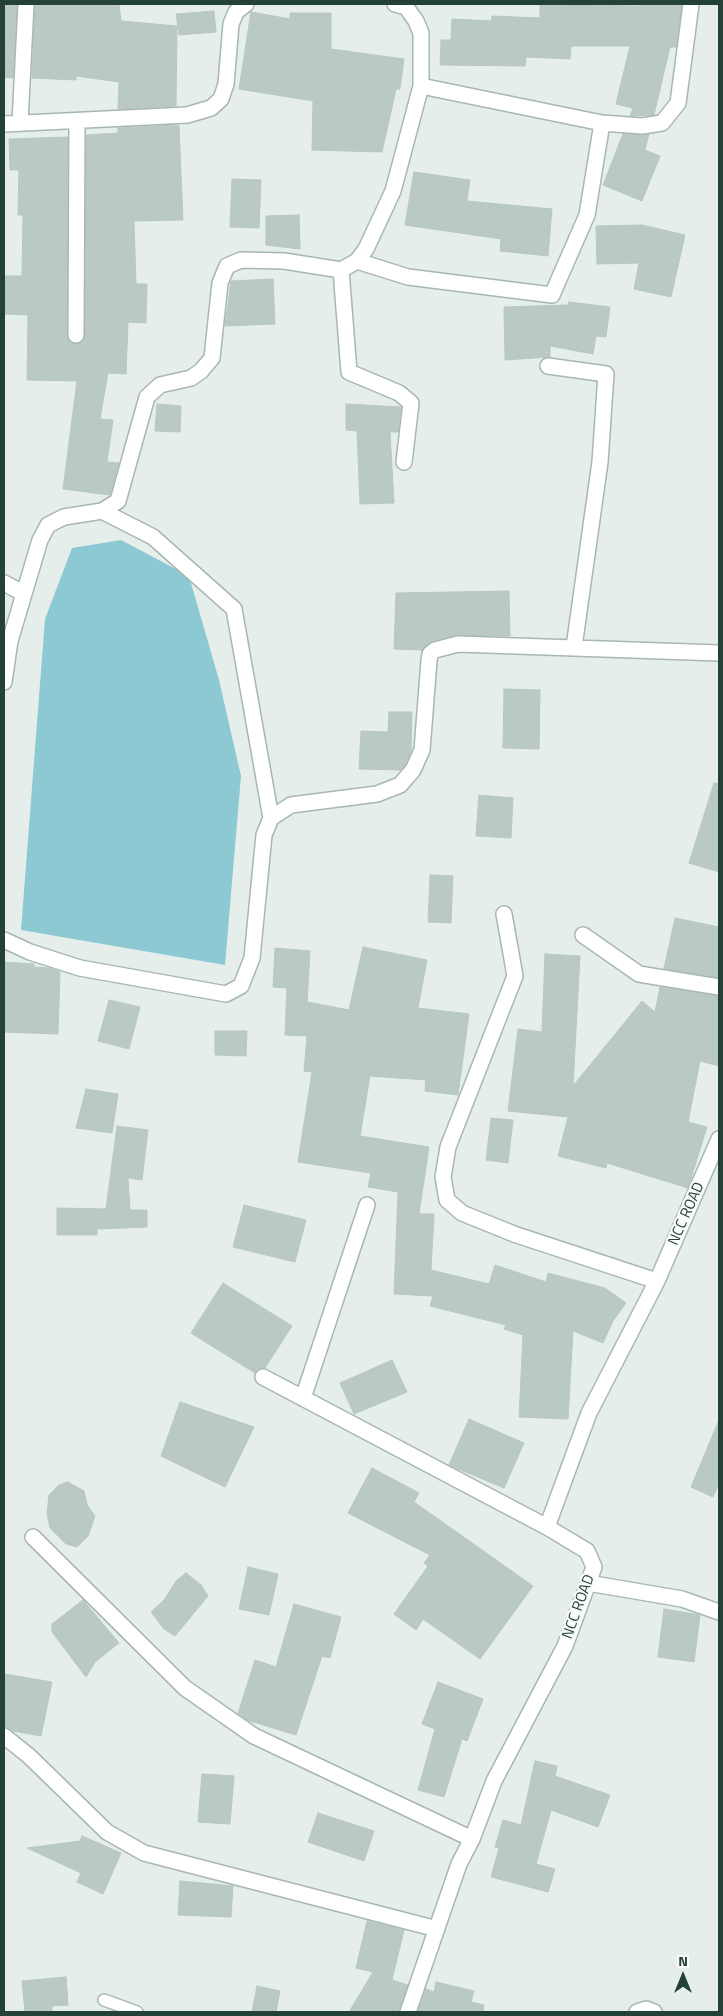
<!DOCTYPE html>
<html>
<head>
<meta charset="utf-8">
<style>
	body { margin:0 }
	#map { position:relative; width:723px; height:2016px; overflow:hidden; background:#e5eeea; font-family:"Titillium Web",sans-serif }
	canvas { display:block }
	.frame { position:absolute; inset:0; border:5px solid #244139; pointer-events:none }
	.north { position:absolute; left:658px; top:1951px; width:50px; height:50px; -webkit-text-stroke:4px #f6faf8; paint-order:stroke; rotate:0deg; font-size:14px; font-weight:700; line-height:20px; text-align:center; color:#244139 }
	.north::after { content:''; display:block; margin:auto; width:18px; height:22px; background:#244139; clip-path:polygon(50% 0,100% 100%,50% 72%,0 100%) }
</style>
</head>
<body>
<div id="map">
<canvas width="723" height="2016"></canvas>
<div class="frame"></div>
<div class="north">N</div>
</div>
<script>
const ctx = document.querySelector('canvas').getContext('2d');
ctx.lineJoin = 'round';
function fillPath(path, color) { ctx.fillStyle = color; ctx.fill(path, 'evenodd'); }
const poly = rows => new Path2D(rows.map(r => 'M' + r).join(''));
function trace(path, color, width, dash) { ctx.strokeStyle = color; ctx.lineWidth = width; ctx.lineCap = dash ? 'butt' : 'round'; ctx.setLineDash(dash || []); ctx.stroke(path); }
function drawText(font, color, halo, rows, align = 'center') {
  ctx.font = font + ' "Titillium Web",sans-serif'; ctx.lineWidth = 4.5; ctx.setLineDash([]); ctx.textBaseline = 'middle'; ctx.strokeStyle = halo; ctx.fillStyle = color; for (const [text, x, y, turn = 0] of rows) {
    ctx.save(); ctx.translate(x, y); ctx.rotate((+turn || 0) * Math.PI / 180); ctx.textAlign = isNaN(turn) ? turn : align; if (halo) ctx.strokeText(text, 0, 0); ctx.fillText(text, 0, 0); ctx.restore();
  }
}
const water = poly([
	[121,540,189,576,219,680,241,776,225,965,21,930,45,619,72,548]
]);
const building = poly([
	[4,4,17,4,13,78,4,77,4,4],
	[35,4,119,4,121,21,177,26,176,106,118,109,119,82,76,76,76,80,32,78,35,4],
	[540,4,638,6,639,4,682,4,676,47,670,47,654,115,630,116,633,108,616,104,630,46,571,46,570,59,526,57,525,66,440,65,441,40,451,40,452,19,491,21,492,16,540,18,540,4],
	[214,11,216,32,179,35,176,14,214,11],
	[251,12,290,19,290,13,331,13,331,49,404,59,400,89,396,89,382,152,312,150,313,101,239,89,251,12],
	[176,125,179,126,183,220,134,221,136,284,147,284,146,323,128,322,126,374,108,373,100,419,113,420,107,462,119,463,110,495,63,489,77,381,27,380,28,315,4,314,4,276,22,276,23,215,18,215,19,170,10,170,9,139,68,137,67,335,71,343,76,344,84,340,85,335,86,135,118,133,118,128,176,125],
	[623,134,649,134,645,150,660,156,642,201,603,185,623,134],
	[414,172,470,180,467,201,552,209,548,256,500,251,501,239,405,225,414,172],
	[232,179,261,180,259,228,230,227,232,179],
	[299,215,300,249,266,245,266,216,299,215],
	[642,225,685,235,671,297,634,289,639,263,597,264,596,226,642,225],
	[273,279,275,324,225,326,231,281,273,279],
	[569,302,610,307,606,337,596,336,593,354,550,346,550,357,505,360,504,307,568,305,569,302],
	[157,404,181,406,180,432,155,431,157,404],
	[346,404,401,407,398,432,390,432,394,503,360,504,357,431,346,430,346,404],
	[509,591,510,636,458,635,432,641,422,650,394,649,396,593,509,591],
	[504,689,540,690,539,749,503,748,504,689],
	[389,712,412,712,411,751,405,765,400,770,359,769,361,731,388,732,389,712],
	[714,783,719,784,719,872,689,863,714,783],
	[479,795,513,798,511,838,476,836,479,795],
	[430,875,453,876,451,923,428,922,430,875],
	[675,918,719,927,719,978,664,969,675,918],
	[363,947,427,960,418,1008,469,1014,458,1095,425,1091,426,1080,370,1076,360,1136,429,1147,419,1214,434,1214,431,1270,489,1284,495,1265,546,1282,548,1273,605,1288,626,1303,613,1321,603,1343,573,1331,568,1419,519,1417,523,1335,504,1329,506,1325,430,1306,433,1296,394,1294,398,1192,368,1187,371,1173,298,1162,312,1072,304,1071,307,1036,285,1035,287,988,273,987,275,948,310,951,307,1002,349,1010,363,947],
	[545,954,580,956,573,1086,642,1001,655,1012,660,987,719,996,719,1066,700,1061,688,1122,707,1127,688,1188,607,1163,606,1168,558,1156,568,1117,508,1111,518,1029,542,1032,545,954],
	[4,962,34,964,34,967,49,968,60,972,58,1034,4,1032,4,962],
	[109,1000,140,1007,129,1049,98,1041,109,1000],
	[215,1031,247,1031,246,1056,215,1055,215,1031],
	[86,1089,118,1094,112,1133,76,1128,86,1089],
	[491,1118,513,1120,508,1163,486,1160,491,1118],
	[117,1126,148,1130,142,1180,128,1178,130,1210,147,1210,147,1227,97,1229,97,1235,57,1235,57,1208,106,1209,117,1126],
	[244,1205,306,1220,295,1262,233,1247,244,1205],
	[223,1283,292,1326,265,1368,258,1369,255,1373,191,1333,223,1283],
	[392,1360,407,1392,354,1414,340,1383,392,1360],
	[180,1402,254,1427,225,1487,161,1456,180,1402],
	[469,1419,524,1443,504,1488,449,1465,469,1419],
	[719,1420,719,1483,713,1497,691,1487,719,1420],
	[372,1468,419,1493,414,1502,533,1586,480,1659,423,1619,416,1630,394,1614,428,1566,424,1563,430,1555,348,1513,372,1468],
	[68,1482,84,1491,87,1505,95,1516,88,1536,77,1547,66,1544,50,1528,47,1514,49,1495,59,1485,68,1482],
	[248,1567,278,1574,269,1615,239,1609,248,1567],
	[186,1573,201,1585,208,1596,175,1636,164,1629,151,1612,164,1600,177,1580,186,1573],
	[83,1600,119,1643,95,1662,86,1677,52,1632,52,1624,83,1600],
	[294,1604,341,1617,330,1658,322,1656,296,1735,247,1720,238,1713,255,1660,276,1667,294,1604],
	[664,1609,700,1615,694,1662,658,1657,664,1609],
	[4,1674,52,1682,41,1736,13,1731,4,1727,4,1674],
	[438,1682,483,1699,467,1741,462,1739,444,1797,418,1790,435,1729,422,1724,438,1682],
	[535,1761,557,1766,555,1776,610,1795,598,1827,551,1810,536,1864,555,1869,548,1892,491,1877,499,1848,495,1847,503,1820,521,1825,535,1761],
	[202,1774,234,1776,230,1824,198,1822,202,1774],
	[318,1813,374,1831,364,1861,308,1842,318,1813],
	[82,1836,121,1853,103,1894,77,1882,81,1873,27,1848,80,1841,82,1836],
	[180,1881,233,1886,231,1917,178,1915,180,1881],
	[367,1921,404,1930,392,1980,408,1985,399,2012,349,2012,373,1972,356,1968,367,1921],
	[66,1977,68,2005,52,2006,52,2012,25,2012,22,1981,66,1977],
	[436,1982,474,1991,471,2002,484,2005,483,2012,418,2012,426,1989,434,1992,436,1982],
	[257,1986,280,1991,276,2012,252,2012,257,1986]
]);
const lane = poly([
	[104,2000,137,2012]
]);
const street = poly([
	[395,4,406,7,416,21,421,33,421,86,602,123,642,126,662,123,678,103,691,4],
	[20,123,26,4],
	[4,124,187,115,211,108,221,99,226,84,231,24,236,12,246,4],
	[357,261,408,277,552,295,587,215,602,123],
	[341,270,349,372,399,393,411,403,404,462],
	[76,335,77,122],
	[548,366,606,374,600,462,574,647],
	[102,511,153,537,234,609,271,818],
	[4,583,23,593],
	[4,682,10,641,40,540,48,525,64,517,102,511,118,501,147,397,160,385,191,378,201,371,212,358,220,283,227,266,241,260,284,261,341,270,357,261,366,249,393,191,421,86],
	[504,914,515,976,448,1147,443,1177,447,1200,462,1213,514,1234,657,1281],
	[583,935,639,974,719,987],
	[4,940,30,952,80,968,226,994,241,986,252,958,264,835,271,818,291,805,377,794,400,785,413,770,422,750,429,661,430,654,435,650,458,644,719,653],
	[263,1377,547,1527],
	[303,1398,367,1205],
	[33,1537,185,1688,254,1736,472,1839],
	[588,1583,682,1599,719,1612],
	[4,1736,29,1756,107,1832,144,1853,437,1929],
	[408,2012,459,1864,472,1839,494,1781,565,1646,594,1567,587,1551,547,1527,589,1413,657,1281,719,1139],
	[637,2012,646,2009,654,2012]
]);
const streetNames = [
	["NCC ROAD",687,1214,-66],
	["NCC ROAD",579,1607,-70]
];
fillPath(water, '#8dc9d3');
fillPath(building, '#bac9c3');
trace(building, '#b7c8c1', 1);
trace(lane, '#a7b7b1', 14);
trace(street, '#a7b7b1', 18);
trace(lane, '#fff', 11);
trace(street, '#fff', 15);
drawText('15px', '#244139', '#f6faf8', streetNames);
</script>
</body>
</html>
